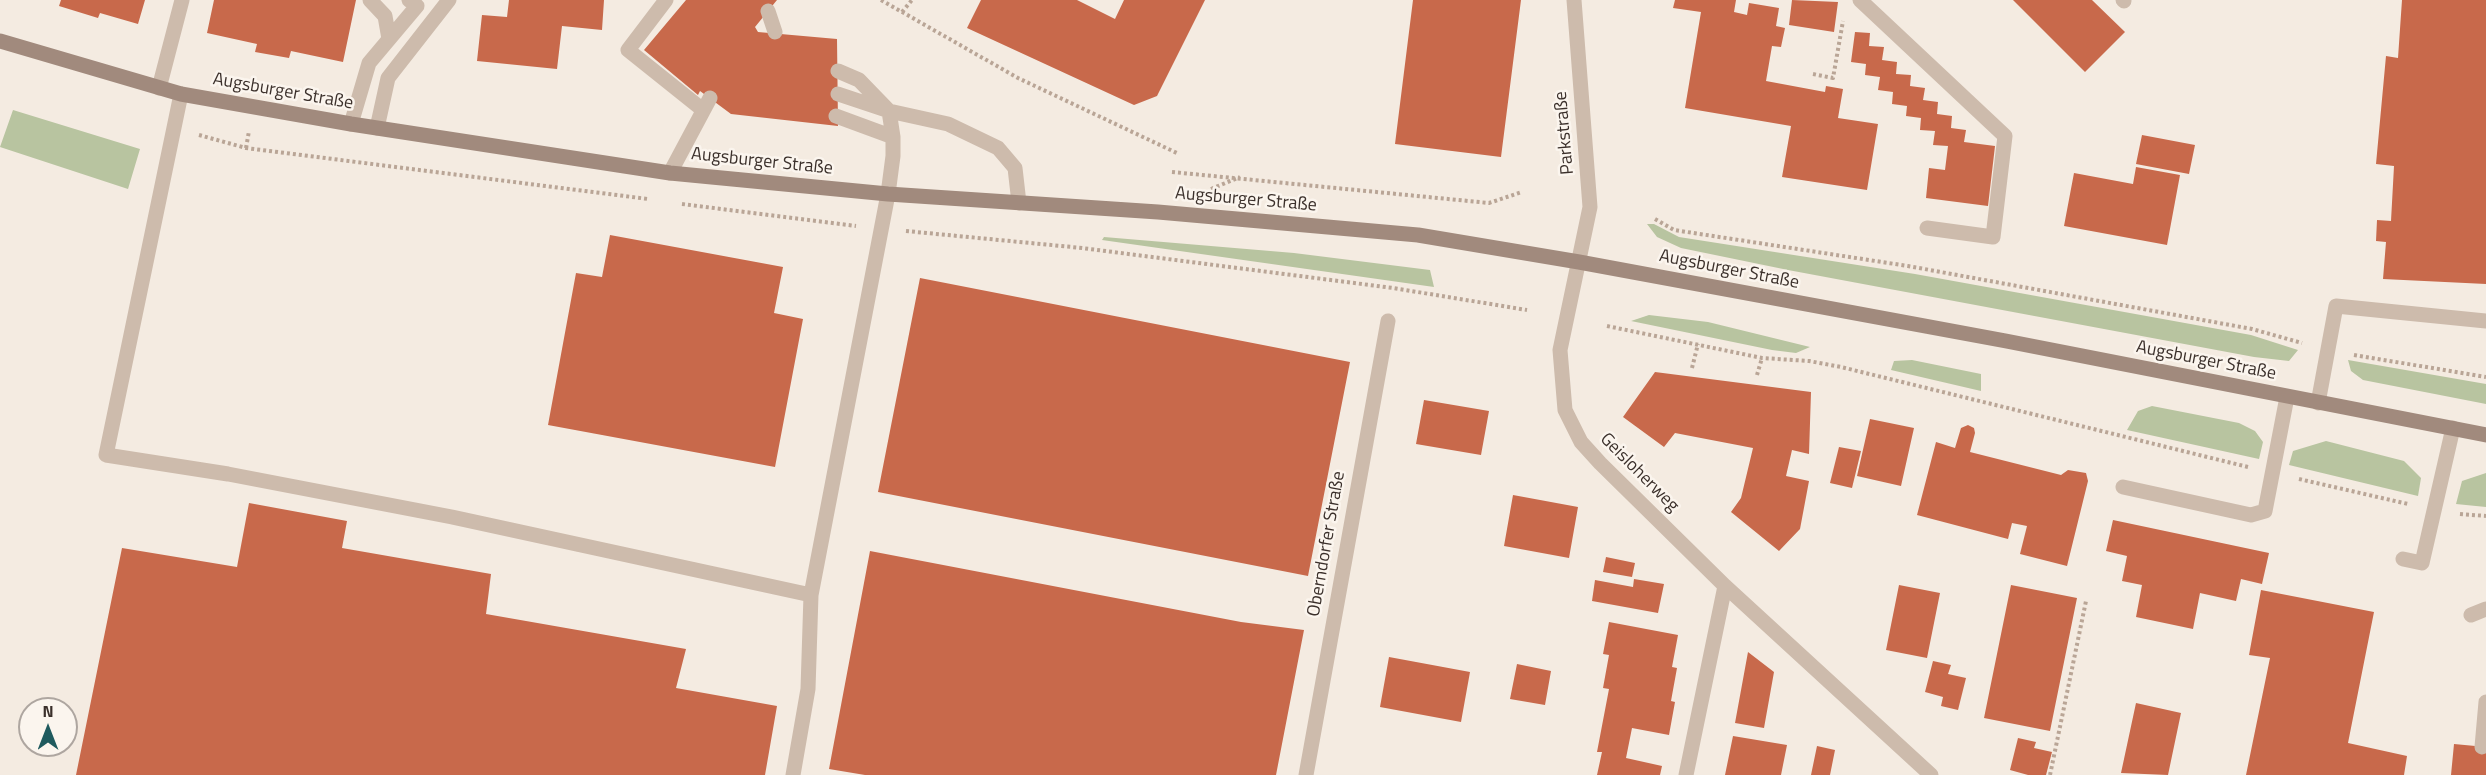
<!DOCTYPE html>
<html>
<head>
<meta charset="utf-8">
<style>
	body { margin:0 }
	#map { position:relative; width:2486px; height:775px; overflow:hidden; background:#f4ebe1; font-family:"Titillium Web",sans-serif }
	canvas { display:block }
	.north { position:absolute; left:18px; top:697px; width:60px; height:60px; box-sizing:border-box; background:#fbf5ee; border:2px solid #aea6a0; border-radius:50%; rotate:0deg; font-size:16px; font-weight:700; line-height:24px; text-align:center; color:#3b302b }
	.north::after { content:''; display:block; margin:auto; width:21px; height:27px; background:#1f5a5e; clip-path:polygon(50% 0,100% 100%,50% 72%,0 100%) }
</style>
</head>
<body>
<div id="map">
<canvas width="2486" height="775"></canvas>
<div class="north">N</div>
</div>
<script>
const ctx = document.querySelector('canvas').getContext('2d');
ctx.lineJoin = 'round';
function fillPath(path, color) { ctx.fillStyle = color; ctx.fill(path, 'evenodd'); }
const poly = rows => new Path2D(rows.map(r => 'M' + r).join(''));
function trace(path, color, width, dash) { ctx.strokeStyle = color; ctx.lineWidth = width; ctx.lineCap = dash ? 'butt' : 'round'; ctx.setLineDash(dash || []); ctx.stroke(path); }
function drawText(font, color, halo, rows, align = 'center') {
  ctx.font = font + ' "Titillium Web",sans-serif'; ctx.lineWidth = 5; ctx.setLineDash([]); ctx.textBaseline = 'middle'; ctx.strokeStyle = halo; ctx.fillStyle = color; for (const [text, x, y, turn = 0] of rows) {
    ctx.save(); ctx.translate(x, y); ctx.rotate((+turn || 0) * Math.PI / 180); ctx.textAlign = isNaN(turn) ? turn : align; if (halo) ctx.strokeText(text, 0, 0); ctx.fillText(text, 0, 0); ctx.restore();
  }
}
const green = poly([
	[13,110,140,149,128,189,0,147],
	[1647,224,1654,224,1679,237,1915,274,2251,335,2298,350,2289,361,2254,357,1788,270,1681,248,1657,237],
	[1104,237,1294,253,1430,270,1434,287,1102,240],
	[1649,315,1708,322,1810,347,1796,353,1772,350,1631,321],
	[1912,360,1981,374,1981,391,1891,370,1894,361],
	[2348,360,2486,384,2486,404,2363,380,2351,371],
	[2152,406,2239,423,2255,431,2263,442,2259,459,2127,430,2138,411],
	[2326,441,2404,461,2421,478,2418,496,2289,465,2293,451],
	[2486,473,2486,507,2456,504,2462,481]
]);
const building = poly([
	[61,0,145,0,138,24,100,13,98,18,59,6],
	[214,0,356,0,343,62,291,51,289,58,255,52,257,44,207,33],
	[509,0,604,0,602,30,562,26,557,69,477,61,482,15,507,17],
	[686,0,777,0,755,27,758,32,837,39,838,126,731,114,700,91,698,95,644,50],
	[981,0,1077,0,1115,19,1124,0,1205,0,1157,96,1134,105,967,28],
	[1413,0,1521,0,1501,157,1395,144],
	[1675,0,1736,0,1734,12,1747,15,1749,3,1779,8,1776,26,1785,28,1781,47,1772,46,1766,81,1825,92,1826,86,1843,89,1838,118,1878,124,1867,190,1782,177,1791,126,1685,108,1701,12,1673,8],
	[1792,0,1838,2,1834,32,1789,25],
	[2013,0,2092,0,2125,32,2085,72],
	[2402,0,2486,0,2486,284,2383,279,2386,242,2376,241,2377,220,2391,221,2394,166,2376,164,2386,56,2398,58],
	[1855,32,1870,33,1869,46,1884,47,1882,60,1897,62,1896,74,1911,75,1910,86,1925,88,1923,100,1938,102,1937,114,1952,116,1951,128,1966,130,1964,142,1995,146,1988,206,1926,198,1929,168,1945,170,1948,146,1933,145,1935,131,1920,130,1921,118,1906,116,1907,106,1892,104,1893,92,1878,90,1880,77,1865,75,1866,64,1851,62],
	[2142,135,2195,145,2189,174,2136,164],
	[2136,167,2180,175,2167,245,2064,226,2074,173,2133,184],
	[610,235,783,267,774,313,803,319,775,467,548,425,576,273,602,277],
	[920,278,1350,362,1308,576,878,492],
	[1655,372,1811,392,1809,454,1792,450,1786,476,1809,481,1800,529,1779,551,1731,512,1741,498,1753,448,1675,433,1664,447,1623,417],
	[1424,400,1489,411,1481,455,1416,444],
	[1870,419,1914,428,1901,486,1857,476],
	[1968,425,1974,428,1975,433,1970,452,2061,475,2068,470,2086,473,2088,481,2067,566,2020,554,2027,526,2012,523,2008,539,1917,515,1936,442,1955,448,1961,428],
	[1839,447,1861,451,1852,488,1830,483],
	[1513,495,1578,507,1569,558,1504,546],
	[249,503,347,521,342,548,491,574,486,614,686,649,676,688,777,706,765,775,76,775,122,548,237,567],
	[2113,520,2269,553,2262,584,2241,579,2236,601,2200,593,2193,629,2136,617,2142,585,2122,581,2127,556,2106,551],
	[870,551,1241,622,1304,630,1276,775,865,775,829,769],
	[1606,557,1635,563,1632,577,1603,572],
	[1634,579,1664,584,1658,613,1592,601,1595,580,1633,587],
	[1899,585,1940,593,1927,658,1886,650],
	[2011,585,2077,598,2050,731,1984,718],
	[2261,590,2374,612,2348,743,2407,756,2404,775,2246,775,2270,658,2249,655],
	[1609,622,1678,635,1672,667,1677,668,1671,701,1675,702,1669,735,1632,728,1626,758,1662,766,1660,775,1597,775,1602,752,1597,752,1609,689,1603,688,1609,655,1603,654],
	[1748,652,1774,672,1764,728,1735,723],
	[1389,657,1470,672,1461,722,1380,707],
	[1933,661,1951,665,1948,674,1966,678,1958,710,1941,706,1943,697,1925,692],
	[1517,664,1551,671,1545,705,1510,699],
	[2136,703,2181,713,2168,775,2121,773],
	[1733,736,1787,745,1781,775,1725,775],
	[2018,738,2036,742,2034,748,2052,752,2046,775,2028,775,2010,770],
	[2454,744,2486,747,2486,775,2451,775],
	[1817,746,1835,750,1830,775,1811,775]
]);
const path = poly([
	[881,0,1018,78,1179,154],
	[902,12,912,0],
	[1813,74,1833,78,1843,21],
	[199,135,246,148,648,199],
	[246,148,249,131],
	[1172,172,1489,203,1522,192],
	[1211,189,1240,177],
	[682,204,856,226],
	[1655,219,1674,230,1908,266,2252,329,2302,343],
	[906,231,1082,248,1393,288,1527,310],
	[1607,326,1762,358,1809,361,1841,367,2248,467],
	[2354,355,2486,377],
	[1692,368,1698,344],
	[1757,375,1762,358],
	[2299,479,2408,504],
	[2460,514,2486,516],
	[2050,775,2086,601]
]);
const lane = poly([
	[370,0,385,16,389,39],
	[666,0,628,50,703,110],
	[1860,0,2005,136,1993,237,1927,228],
	[2123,0,2124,1],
	[768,11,775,32],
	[838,71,859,80,889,111,948,124,998,148,1015,168,1019,203],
	[159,88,182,0],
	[181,94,106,455,228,474,452,517,811,595,888,194,893,156,893,137,836,116],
	[838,94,889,111,893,137],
	[351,124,369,63,417,6,409,0],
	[670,173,710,98],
	[2318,403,2336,306,2486,321],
	[2123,487,2251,515,2265,511,2287,397],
	[2403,559,2422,563,2453,428],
	[2471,615,2486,609],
	[2482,747,2486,702],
	[793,775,808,689,811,595]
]);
const street = poly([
	[1574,0,1590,207,1560,350,1565,410,1581,442,1600,463,1725,586,1931,775],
	[377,128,388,78,449,0],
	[1306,775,1388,321],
	[1686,775,1725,586]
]);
const secondary = poly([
	[0,41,181,94,351,124,670,173,888,194,1158,212,1418,235,1579,262,2006,341,2486,435]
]);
const streetNames = [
	["Augsburger Straße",283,92,10],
	["Parkstraße",1565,133,-95],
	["Augsburger Straße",762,162,6],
	["Augsburger Straße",1246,200,5],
	["Augsburger Straße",1729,270,11],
	["Augsburger Straße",2206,361,11],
	["Geisloherweg",1639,473,45],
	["Oberndorfer Straße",1327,544,-80]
];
fillPath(green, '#b8c4a0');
fillPath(building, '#c8694b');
trace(path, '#b9a596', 4, [3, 3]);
trace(lane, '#cdbbac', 15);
trace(street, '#cdbbac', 15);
trace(secondary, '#a18a7d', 15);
drawText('18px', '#3b302b', '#fbf5ee', streetNames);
</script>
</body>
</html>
